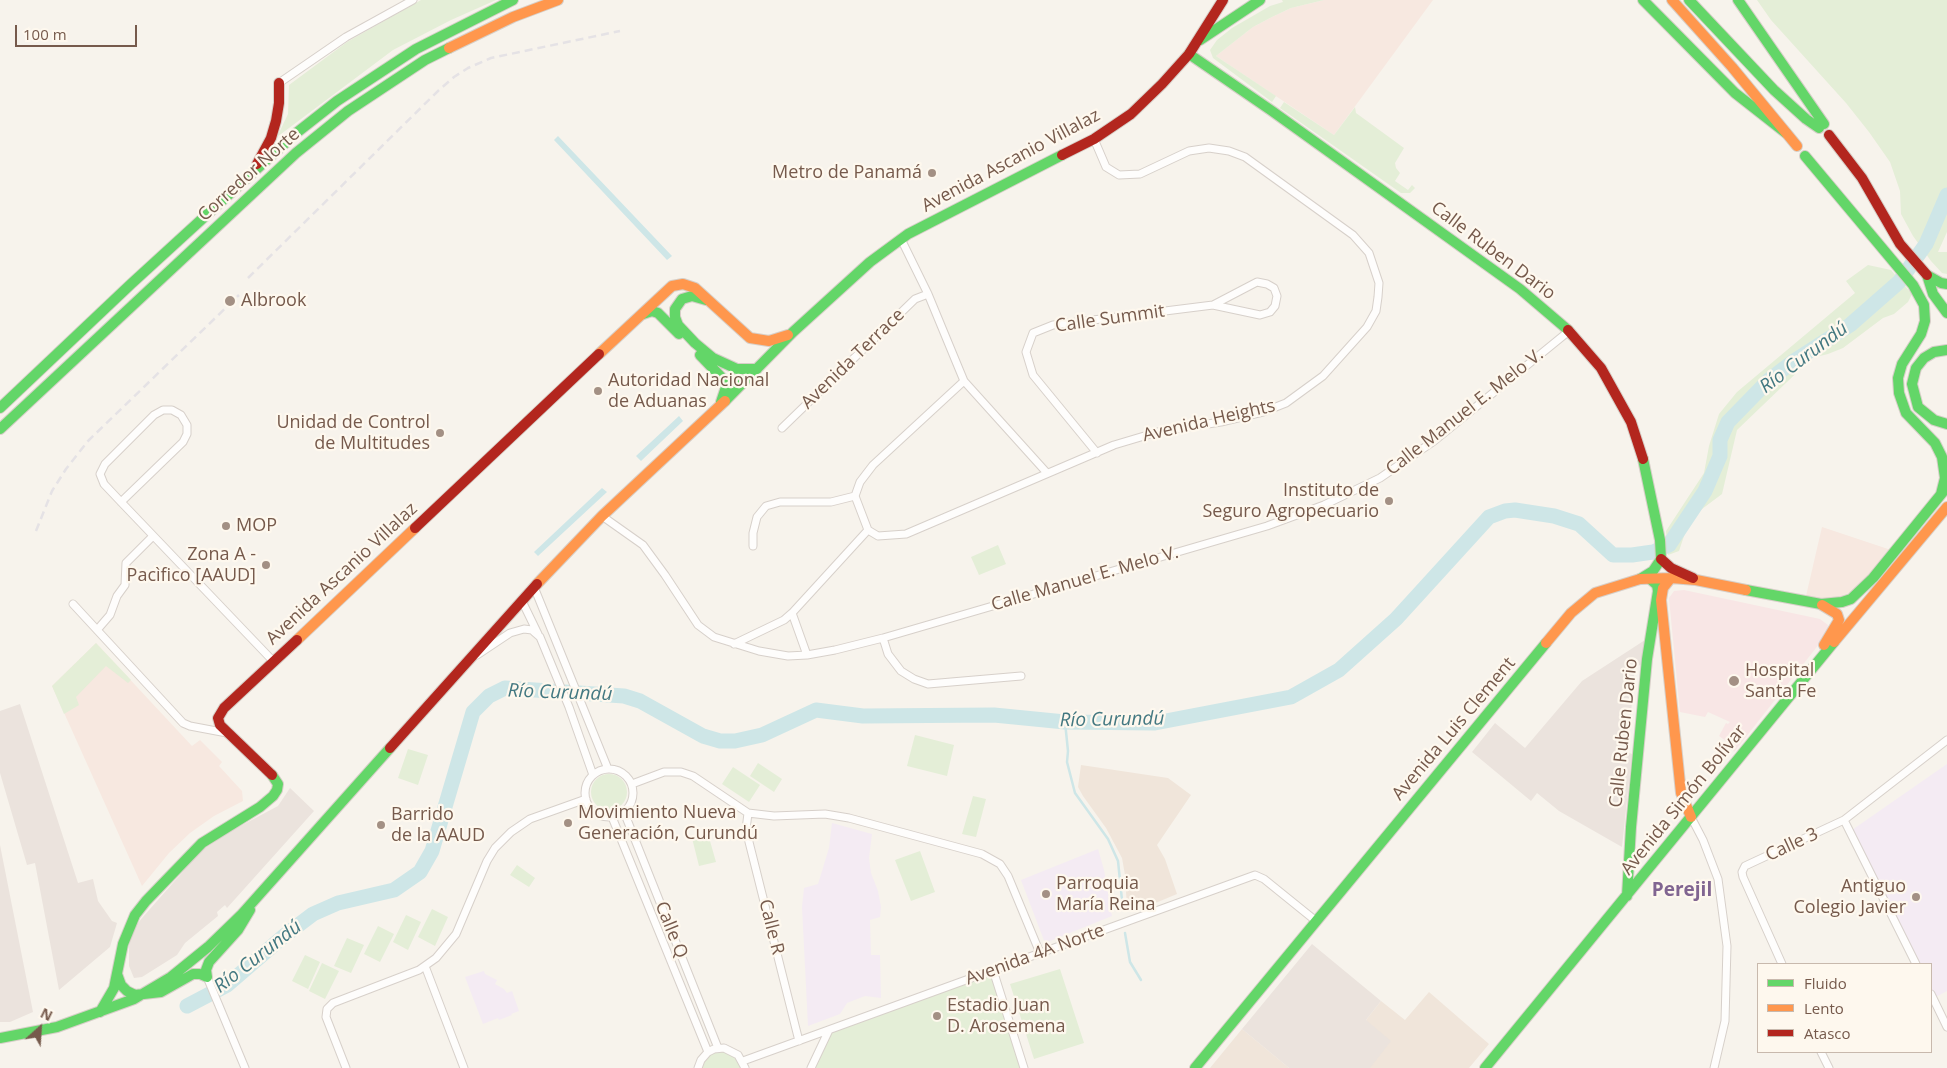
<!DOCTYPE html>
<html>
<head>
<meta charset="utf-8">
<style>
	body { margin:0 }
	#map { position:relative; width:1947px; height:1068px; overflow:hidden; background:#f7f3ec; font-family:"Open Sans",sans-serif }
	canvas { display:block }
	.legend { position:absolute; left:1757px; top:963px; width:175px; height:90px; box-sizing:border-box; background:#fef8ee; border:1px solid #c8b9ad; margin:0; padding:6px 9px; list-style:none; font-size:15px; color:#765a4c }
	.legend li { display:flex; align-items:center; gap:10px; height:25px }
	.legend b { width:25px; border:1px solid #c8b9ad }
	.north { position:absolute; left:15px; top:1003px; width:50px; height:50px; -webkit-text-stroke:4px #fef8ee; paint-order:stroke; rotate:26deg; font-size:14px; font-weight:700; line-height:20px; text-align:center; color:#765a4c }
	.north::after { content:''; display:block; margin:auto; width:18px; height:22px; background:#765a4c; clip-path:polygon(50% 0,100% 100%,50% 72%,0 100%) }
	.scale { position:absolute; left:15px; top:25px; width:122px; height:22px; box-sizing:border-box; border:2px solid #765a4c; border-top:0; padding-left:6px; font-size:15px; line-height:18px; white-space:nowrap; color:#765a4c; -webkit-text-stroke:4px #fef8ee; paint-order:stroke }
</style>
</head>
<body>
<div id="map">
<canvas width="1947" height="1068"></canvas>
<ul class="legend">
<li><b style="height:6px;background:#63d668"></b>Fluido</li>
<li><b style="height:6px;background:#ff974d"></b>Lento</li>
<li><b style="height:6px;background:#b3261e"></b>Atasco</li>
</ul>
<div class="north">N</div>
<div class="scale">100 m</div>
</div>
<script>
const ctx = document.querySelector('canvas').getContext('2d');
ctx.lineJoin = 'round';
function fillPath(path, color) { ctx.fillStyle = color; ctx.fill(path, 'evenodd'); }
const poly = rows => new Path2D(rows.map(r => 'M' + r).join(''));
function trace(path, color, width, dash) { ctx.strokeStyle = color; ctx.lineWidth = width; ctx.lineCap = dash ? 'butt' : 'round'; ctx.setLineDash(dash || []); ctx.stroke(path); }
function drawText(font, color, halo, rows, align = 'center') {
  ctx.font = font + ' "Open Sans",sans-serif'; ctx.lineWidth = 4.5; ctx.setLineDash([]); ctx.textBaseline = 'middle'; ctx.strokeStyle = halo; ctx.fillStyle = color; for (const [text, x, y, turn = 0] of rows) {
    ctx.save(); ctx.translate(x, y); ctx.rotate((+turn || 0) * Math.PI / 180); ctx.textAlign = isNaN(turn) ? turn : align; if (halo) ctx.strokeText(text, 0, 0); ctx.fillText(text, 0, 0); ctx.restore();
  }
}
const residential = poly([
	[1081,765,1168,778,1191,795,1157,845,1165,859,1177,894,1141,909,1136,906,1127,908,1125,875,1122,858,1106,828,1083,796,1078,787],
	[1429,992,1489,1044,1469,1068,1370,1068,1366,1020,1381,1001,1405,1020],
	[1242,1029,1289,1068,1210,1068]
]);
const commercial = poly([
	[1324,0,1433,0,1334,135,1216,56,1253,27,1272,17,1291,8],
	[1822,527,1891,550,1856,590,1831,600,1806,596],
	[96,643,192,746,200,740,222,762,219,766,242,791,243,801,214,816,190,833,169,853,142,886,52,686]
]);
const industrial = poly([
	[1645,640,1642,664,1636,667,1630,691,1633,692,1627,752,1632,754,1622,847,1559,811,1537,793,1531,801,1472,752,1495,723,1525,748,1582,681],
	[20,704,78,883,93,879,98,901,112,921,117,923,110,947,59,990,35,863,27,865,0,773,0,711],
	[290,788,314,811,227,908,225,905,217,912,218,916,185,943,177,955,142,977,134,978,129,966,129,945,135,927,142,918,202,850,233,830,278,806],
	[0,845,33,1012,10,1022,0,1022],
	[1312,944,1381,1001,1366,1020,1391,1041,1370,1068,1289,1068,1242,1029]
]);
const education = poly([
	[1947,764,1947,991,1934,998,1931,991,1931,964,1918,964,1852,830],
	[832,823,872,834,869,858,871,873,878,891,881,907,880,917,870,920,871,955,880,955,881,998,865,996,847,1003,840,1014,808,1026,802,907,804,888,818,884,829,848],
	[1098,849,1104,870,1112,916,1045,943,1021,880],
	[484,971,485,974,497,980,495,984,504,989,507,993,512,991,519,1011,511,1014,512,1015,499,1020,498,1018,483,1024,465,977]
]);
const medical = poly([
	[1684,590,1820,619,1828,625,1827,634,1734,752,1726,741,1719,736,1726,723,1728,724,1730,722,1708,712,1705,717,1680,712,1669,598,1674,591]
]);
const green = poly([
	[421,0,496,0,451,20,393,50,277,137,288,114,289,85,347,42],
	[1282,0,1324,0,1291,8,1272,17,1253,27,1216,56,1276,96,1272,102,1213,58,1210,50,1217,40,1232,28,1270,6,1283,2],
	[1757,0,1947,0,1947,232,1938,252,1947,252,1947,274,1942,273,1931,261,1913,236,1901,214,1900,191,1890,162,1869,132,1846,103,1771,20],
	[1284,102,1334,135,1355,107,1356,113,1404,148,1395,163,1396,168,1400,173,1395,181,1408,190,1412,185,1415,188,1410,193,1401,193,1280,108],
	[1868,265,1891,270,1912,294,1908,302,1894,314,1883,318,1843,348,1828,354,1812,358,1737,430,1722,494,1690,518,1679,551,1668,555,1666,531,1704,473,1709,446,1719,414,1737,392,1855,293,1846,281],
	[998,545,1006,564,979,575,971,557],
	[96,643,131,680,128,683,106,666,76,697,79,705,64,714,52,686],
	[915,735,954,745,947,776,907,766],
	[408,749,428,755,418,785,398,778],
	[758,763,782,779,774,792,750,776],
	[733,767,760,785,749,802,722,784],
	'591 792a18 18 0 1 1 36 0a18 18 0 1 1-36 0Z',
	[973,796,986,799,976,837,962,834],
	[708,834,716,862,699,866,692,838],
	[920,851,935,892,911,901,895,860],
	[517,865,535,878,529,887,510,875],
	[432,909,448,917,435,946,418,937],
	[406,915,421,922,408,950,393,942],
	[378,926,394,934,380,962,364,954],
	[347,938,364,945,351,973,334,966],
	[305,955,320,962,308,989,292,981],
	[322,963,339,971,325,999,309,991],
	[1060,969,1084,1043,1034,1059,1010,984],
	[993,970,1024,1068,811,1068,829,1030],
	[731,1050,745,1068,698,1068,708,1052]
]);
const water = poly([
	[558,136,672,256,667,260,554,140],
	[679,416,683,421,641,461,636,456],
	[602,488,607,492,538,556,534,552]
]);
const stream = poly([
	[1065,722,1068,751,1067,762,1075,793,1108,839,1118,861,1123,910],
	[1125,933,1130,962,1141,980]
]);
const river = poly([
	[187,1006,227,985,284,936,313,914,338,903,394,890,420,872,432,851,473,712,489,696,505,688,624,696,640,701,703,736,720,741,735,741,762,735,816,710,863,716,994,715,1065,722,1155,723,1291,697,1339,670,1396,619,1489,517,1505,511,1515,510,1554,516,1579,524,1613,555,1632,555,1653,552,1669,545,1705,491,1720,456,1720,440,1728,422,1769,380,1794,361,1850,325,1899,282,1926,244,1947,195]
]);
const street = poly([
	[279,83,346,37,413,0],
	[901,239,928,294,964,381,1047,473],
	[782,428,915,299,928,294],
	[1097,453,1033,375,1026,352,1033,333,1053,325,1213,305,1260,315,1270,312,1275,306,1277,296,1274,288,1267,284,1257,282,1213,305],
	[121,502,183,442,187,434,187,425,181,415,172,410,163,410,154,415,105,464,100,474,104,484,121,502,273,661],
	[602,516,643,545,665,575,698,625,714,637,759,651,788,656,807,655,835,650,883,638,1267,526,1324,505,1380,478,1434,441,1569,331],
	[868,530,878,536,906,534,1114,445,1161,431,1221,422,1263,412,1286,403,1323,376,1367,327,1376,311,1378,297,1379,283,1369,253,1353,235,1245,157,1229,151,1209,148,1189,151,1140,174,1119,175,1106,167,1094,139],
	[868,530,855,496,860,482,873,465,964,381],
	[753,546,753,533,757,517,766,506,780,502,831,502,855,496],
	[534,587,608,769],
	[522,601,538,634],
	[73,604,183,723,190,726,227,733],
	[792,613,807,655],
	[97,630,110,615,117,596,125,585,126,563,153,536],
	[883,638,888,654,901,671,914,679,928,684,1021,676],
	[734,644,784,620,792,613,868,530],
	[477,655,510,633,524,629,532,630,540,637,569,707,593,775],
	'585 793a24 24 0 1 1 48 0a24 24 0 1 1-48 0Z',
	[632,784,664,772,681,772,693,776,748,813,774,816,825,814,849,818,982,854,1000,864,1008,876,1040,953],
	[624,812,718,1048],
	[748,813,746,830,799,1041],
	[612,817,708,1052],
	[1691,817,1703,840,1718,879,1727,946,1725,1021,1714,1068],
	[1844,820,1916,964],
	[1782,964,1743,877,1742,872,1745,866,1844,820,1947,740],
	[425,966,464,1068],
	[993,970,1024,1068],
	[207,977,245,1068],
	[1931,994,1947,1027],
	[1821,1052,1829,1068],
	[743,1061,1255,875,1264,879,1316,921],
	[346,1068,326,1017,327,1009,333,1003,419,970,436,958,456,934,487,861,495,848,511,832,530,819,586,799],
	[698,1068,701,1060,708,1052,714,1049,724,1048,738,1055,745,1068],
	[811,1068,829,1030]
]);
const fast = poly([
	[1643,0,1735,93,1786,133],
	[1689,0,1774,90,1806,119,1819,128],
	[1738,0,1824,124],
	[1200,40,1260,0],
	[1189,54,1272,111,1520,289,1568,330],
	[1805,156,1913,285],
	[1927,275,1933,294,1947,313],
	[1927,275,1941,283,1947,284],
	[1913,285,1924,305,1925,321,1921,334,1902,364,1898,378,1899,393,1906,413,1935,443,1942,457,1945,478,1941,494],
	[706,300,692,296,682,299,675,309,675,317,678,325,695,343,713,358,737,369,757,369],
	[643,314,652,311,658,313,679,334],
	[1947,350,1934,352,1924,358,1916,368,1912,384,1918,407,1934,420,1947,424],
	[700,355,725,381,726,387,721,402],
	[725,401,793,332,870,262,908,234,1062,155],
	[0,408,131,284,295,134,337,101,416,49,513,0],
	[0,429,296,153,348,111,425,60,449,48],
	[1640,579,1653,571,1661,559,1660,540,1643,459],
	[1746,590,1821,604,1842,602,1851,599,1873,578,1947,487],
	[1627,896,1631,827,1647,659,1658,591,1657,585,1649,578],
	[117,974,121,985,127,991,135,995,161,992,193,974,200,974,207,977,206,970,209,962,238,930,250,910],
	[100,1012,114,988,123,944,135,915,146,901,202,843,260,807,273,796,277,790,278,784,272,775],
	[0,1038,57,1027,134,999,171,977,208,947,242,914,390,748],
	[1195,1068,1546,643],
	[1485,1068,1834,642]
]);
const slow = poly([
	[1672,0,1732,67,1797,146],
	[449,48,513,17,558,0],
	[599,354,672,286,683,284,695,288,750,338,769,341,788,335],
	[1671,578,1663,588,1661,600,1681,793,1691,817],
	[537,584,602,516,725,401],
	[1822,605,1837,614,1839,620,1824,645],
	[297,640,415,528],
	[1834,642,1947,507],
	[1546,643,1571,613,1595,593,1640,579,1671,578,1696,580,1746,590]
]);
const jam = poly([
	[1829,135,1862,178,1900,244,1927,275],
	[1062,155,1094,139,1131,114,1162,84,1189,54,1223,0],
	[257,164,271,138,276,121,279,103,279,83],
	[1568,330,1601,368,1631,422,1643,459],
	[415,528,599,354],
	[1661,559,1671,568,1693,578],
	[390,748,537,584],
	[272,775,220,725,218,718,224,708,297,640]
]);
const rail = poly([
	[248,278,439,90,454,77,468,68,491,58,620,31],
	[36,531,52,491,66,469,88,441,239,295]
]);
const markers = [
	[932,173,5,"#a39084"],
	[230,301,6,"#a39084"],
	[598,391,5,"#a39084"],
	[440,433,5,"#a39084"],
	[1389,501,5,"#a39084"],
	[226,526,5,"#a39084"],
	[266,565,5,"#a39084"],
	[1734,681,6,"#a39084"],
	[568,823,5,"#a39084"],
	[381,825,5,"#a39084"],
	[1046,894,5,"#a39084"],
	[1916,897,5,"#a39084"],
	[937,1016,5,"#a39084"]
];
const streetNames = [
	["Avenida Ascanio Villalaz",1011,161,-28],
	["Corredor Norte",249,175,-42],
	["Calle Ruben Dario",1493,251,37],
	["Calle Summit",1110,319,-8],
	["Avenida Terrace",853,359,-44],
	["Calle Manuel E. Melo V.",1465,412,-38],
	["Avenida Heights",1209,421,-13],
	["Avenida Ascanio Villalaz",342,574,-43],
	["Calle Manuel E. Melo V.",1085,579,-16],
	["Avenida Luis Clement",1454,729,-50],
	["Calle Ruben Dario",1624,733,-84],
	["Avenida Simón Bolívar",1684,800,-51],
	["Calle 3",1792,845,-25],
	["Calle R",771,927,76],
	["Calle Q",671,930,68],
	["Avenida 4A Norte",1035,955,-20]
];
const poiNames = [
	["Metro de Panamá",922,173,"right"],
	["Albrook",241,301],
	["Autoridad Nacional",608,381],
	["de Aduanas",608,402],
	["Unidad de Control",430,423,"right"],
	["de Multitudes",430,444,"right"],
	["Instituto de",1379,491,"right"],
	["Seguro Agropecuario",1379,512,"right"],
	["MOP",236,526],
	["Zona A -",256,555,"right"],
	["Pacìfico [AAUD]",256,576,"right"],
	["Hospital",1745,671],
	["Santa Fe",1745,692],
	["Movimiento Nueva",578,813],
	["Generación, Curundú",578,834],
	["Barrido",391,815],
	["de la AAUD",391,836],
	["Parroquia",1056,884],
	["María Reina",1056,905],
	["Antiguo",1906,887,"right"],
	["Colegio Javier",1906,908,"right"],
	["Estadio Juan",947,1006],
	["D. Arosemena",947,1027]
];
const waterNames = [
	["Río Curundú",1804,358,-37],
	["Río Curundú",560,693,2],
	["Río Curundú",1112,720,-1],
	["Río Curundú",258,957,-38]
];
const neighbourhoodNames = [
	["Perejil",1682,891]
];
fillPath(residential, '#f0e5da');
fillPath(commercial, '#f7e8e0');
fillPath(industrial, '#ebe3dd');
fillPath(education, '#f4ebf3');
fillPath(medical, '#f8e6e5');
fillPath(green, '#e4eed7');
fillPath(water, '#cee6e7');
trace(stream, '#cee6e7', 2.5);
trace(river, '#cee6e7', 15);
trace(street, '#d7d0ca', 9);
trace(fast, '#d7cfc8', 12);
trace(slow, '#d7cfc8', 12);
trace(jam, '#d7cfc8', 12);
trace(street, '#fefdfc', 7);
trace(fast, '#63d668', 10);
trace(slow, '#ff974d', 10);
trace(jam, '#b3261e', 10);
trace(rail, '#e5e2e5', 2.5, [8, 5]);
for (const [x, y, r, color] of markers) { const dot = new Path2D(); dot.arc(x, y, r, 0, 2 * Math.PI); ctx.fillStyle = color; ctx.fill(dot); trace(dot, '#fef8ee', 2); }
drawText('18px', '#765a4c', '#fef8ee', streetNames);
drawText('18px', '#765a4c', '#fef8ee', poiNames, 'left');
drawText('italic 19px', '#437881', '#fef8ee', waterNames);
drawText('bold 19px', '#816591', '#fef8ee', neighbourhoodNames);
</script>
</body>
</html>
